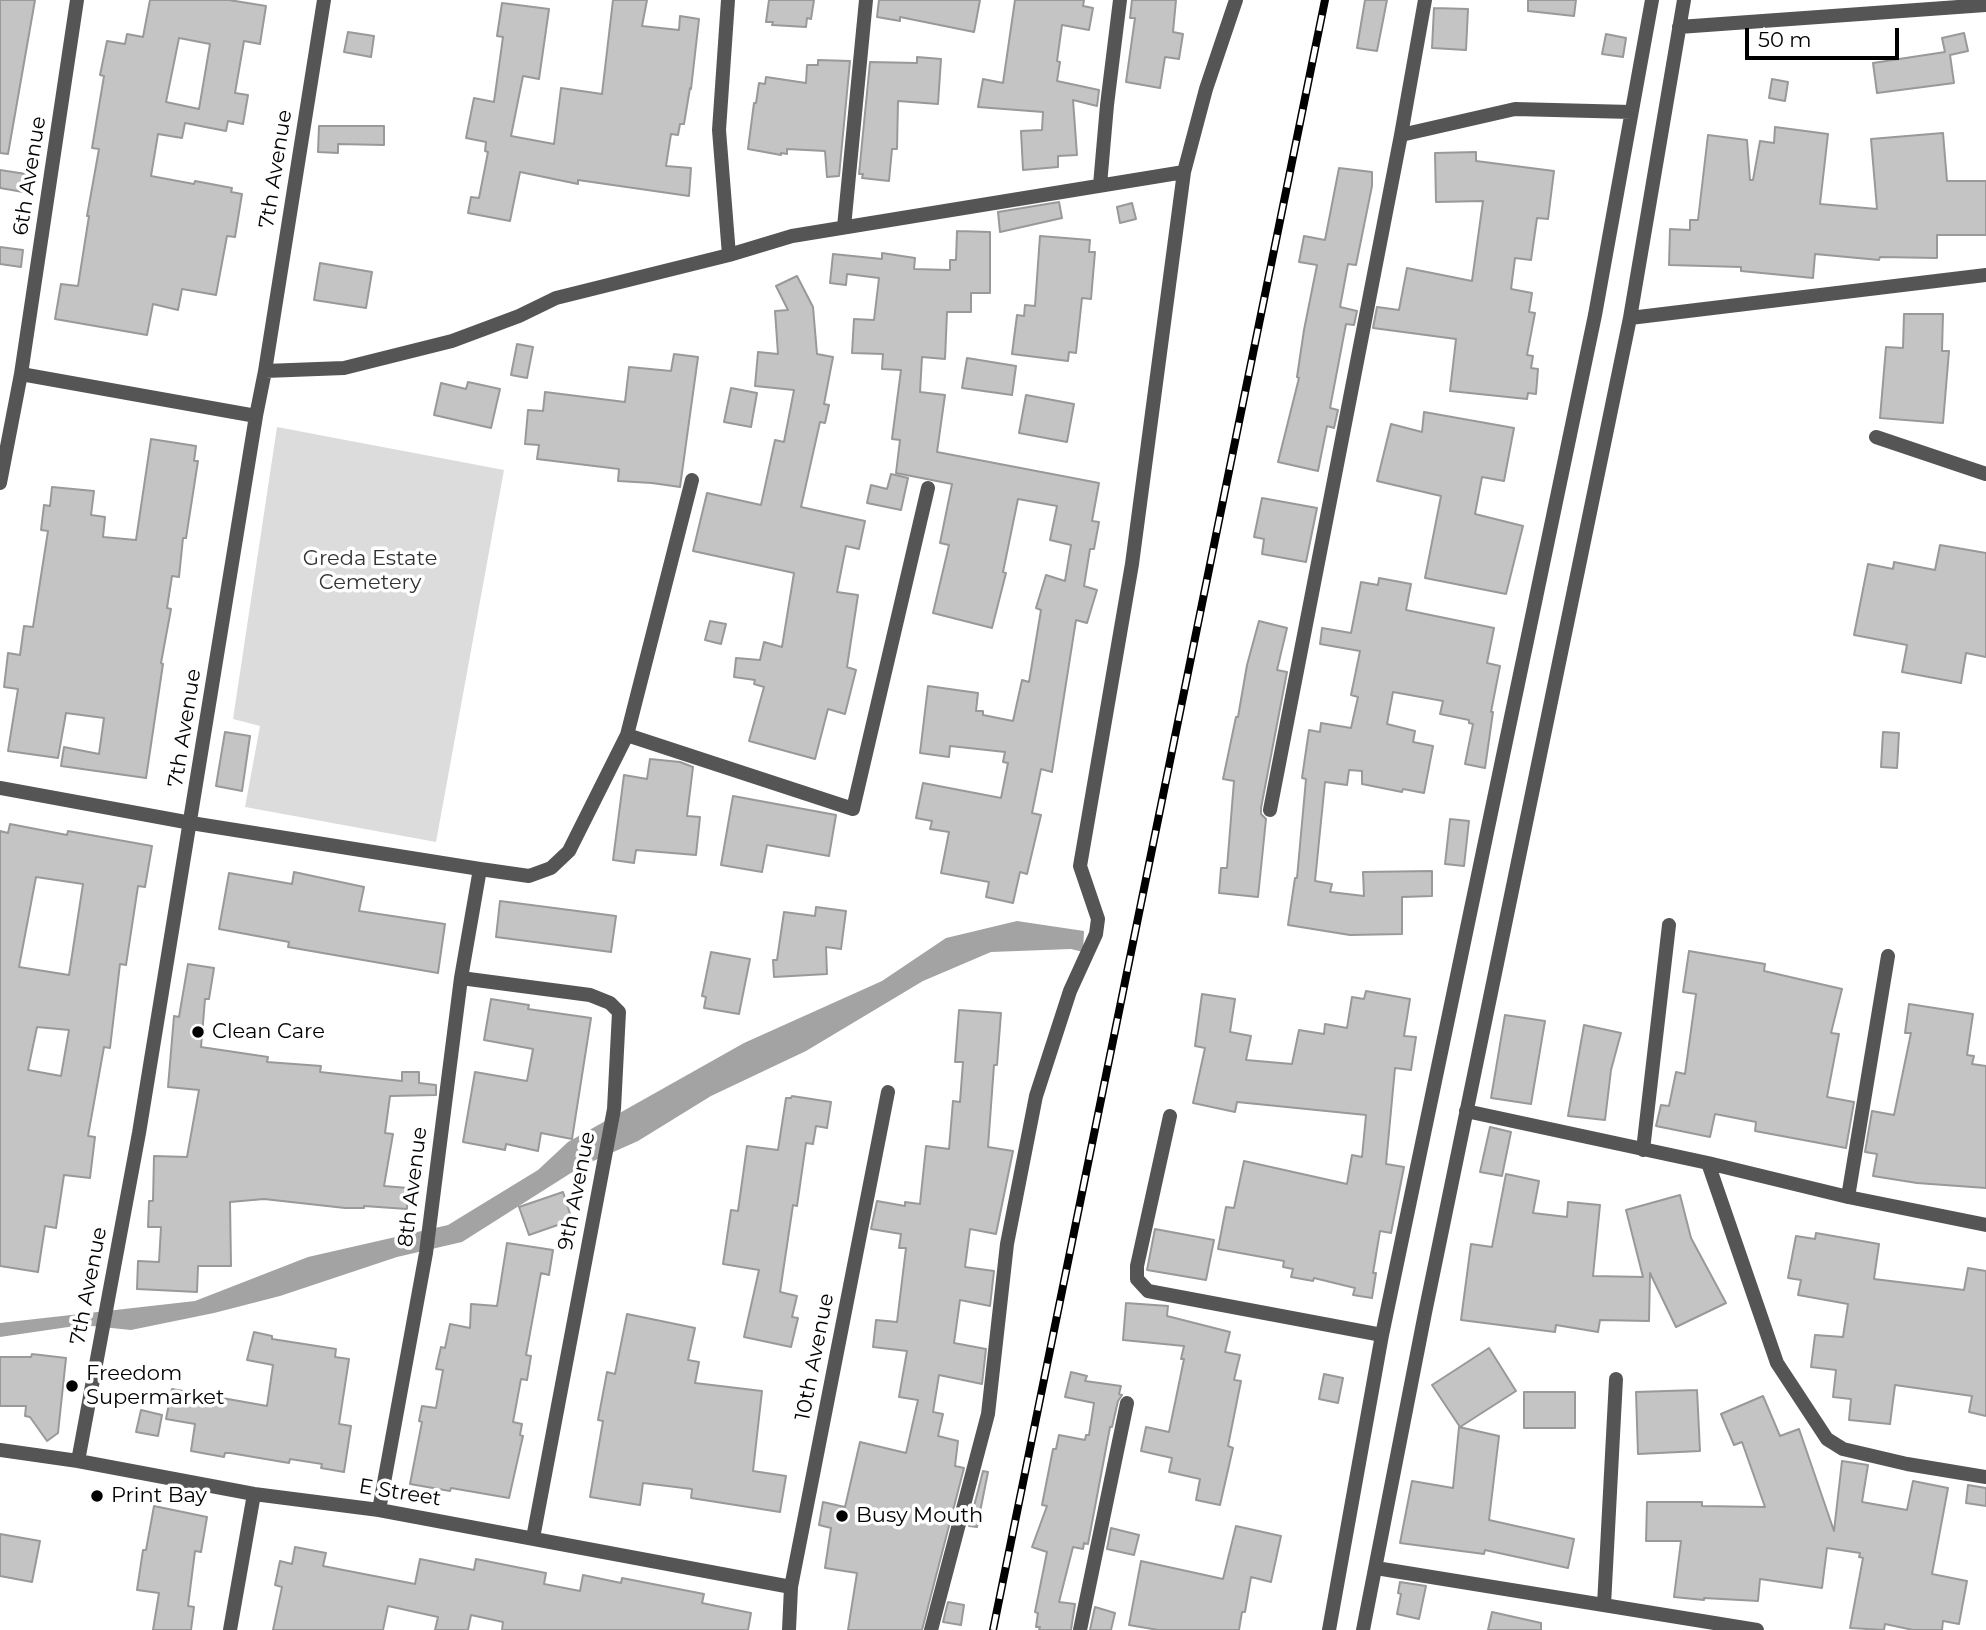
<!DOCTYPE html>
<html>
<head>
<meta charset="utf-8">
<style>
	body { margin:0 }
	#map { position:relative; width:1986px; height:1630px; overflow:hidden; background:#fff; font-family:Montserrat,sans-serif }
	canvas { display:block }
	.scale { position:absolute; left:1745px; top:28px; width:154px; height:32px; box-sizing:border-box; border:4px solid #000; border-top:0; padding-left:9px; font-size:21px; line-height:24px; white-space:nowrap; color:#000; -webkit-text-stroke:5px #fff; paint-order:stroke }
</style>
</head>
<body>
<div id="map">
<canvas width="1986" height="1630"></canvas>
<div class="scale">50 m</div>
</div>
<script>
const ctx = document.querySelector('canvas').getContext('2d');
ctx.lineJoin = 'round';
function fillPath(path, color) { ctx.fillStyle = color; ctx.fill(path, 'evenodd'); }
const poly = rows => new Path2D(rows.map(r => 'M' + r).join(''));
function trace(path, color, width, dash) { ctx.strokeStyle = color; ctx.lineWidth = width; ctx.lineCap = dash ? 'butt' : 'round'; ctx.setLineDash(dash || []); ctx.stroke(path); }
function drawText(font, color, halo, rows, align = 'center') {
  ctx.font = font + ' Montserrat,sans-serif'; ctx.lineWidth = 7; ctx.setLineDash([]); ctx.textBaseline = 'middle'; ctx.strokeStyle = halo; ctx.fillStyle = color; for (const [text, x, y, turn = 0] of rows) {
    ctx.save(); ctx.translate(x, y); ctx.rotate((+turn || 0) * Math.PI / 180); ctx.textAlign = isNaN(turn) ? turn : align; if (halo) ctx.strokeText(text, 0, 0); ctx.fillText(text, 0, 0); ctx.restore();
  }
}
const green = poly([
	[277,427,504,470,436,842,245,807,260,726,233,719]
]);
const water = poly([
	[1017,921,1084,931,1083,952,1071,949,991,952,923,981,806,1051,711,1096,638,1141,582,1166,462,1242,397,1257,280,1296,214,1313,131,1330,82,1325,0,1337,0,1323,195,1301,308,1257,448,1225,538,1170,568,1142,744,1043,882,981,946,938]
]);
const building = poly([
	[0,0,35,0,8,154,0,153,0,0],
	[150,0,229,0,266,6,260,44,244,41,235,93,248,95,243,124,228,121,226,131,185,123,182,138,158,134,151,176,194,184,195,181,232,188,231,192,242,194,235,237,227,236,216,295,182,289,178,310,153,304,147,335,55,319,61,284,78,286,89,216,87,216,99,149,92,148,104,76,100,75,107,41,125,44,127,34,143,37,150,0],
	[179,38,210,44,199,109,166,102,179,38],
	[613,0,647,0,642,26,679,30,680,16,699,19,691,89,690,88,684,124,680,124,678,135,671,134,666,166,691,168,689,196,578,180,578,184,520,172,510,221,468,213,471,197,479,198,488,152,485,151,486,142,466,138,474,98,494,102,503,37,497,36,502,3,549,9,539,79,523,76,511,136,554,144,561,88,602,94,613,0],
	[769,0,814,0,811,19,807,18,806,27,772,25,773,22,766,22,769,0],
	[879,0,980,0,974,32,900,17,900,21,877,17,879,0],
	[1015,0,1084,0,1083,6,1093,8,1089,30,1062,25,1057,61,1060,62,1057,81,1099,90,1097,106,1073,100,1077,155,1058,156,1058,167,1023,170,1021,131,1042,130,1043,112,978,107,983,79,1003,83,1015,0],
	[1132,0,1176,0,1173,32,1183,34,1179,59,1165,57,1160,88,1126,82,1135,18,1130,18,1132,0],
	[1365,0,1387,0,1377,51,1357,48,1365,0],
	[1528,0,1576,0,1574,16,1528,11,1528,0],
	[1434,8,1468,9,1466,50,1432,48,1434,8],
	[348,32,374,36,371,57,344,52,348,32],
	[1964,33,1968,51,1950,55,1954,83,1877,93,1873,63,1945,52,1942,38,1964,33],
	[1606,34,1626,38,1623,57,1602,54,1606,34],
	[917,57,941,59,938,104,898,101,897,149,892,149,889,181,862,178,863,174,859,174,870,62,917,63,917,57],
	[818,60,850,61,839,176,827,177,825,151,787,149,787,154,781,153,781,155,748,149,754,103,756,103,759,83,765,84,766,77,806,83,807,65,818,65,818,60],
	[1772,79,1788,82,1785,101,1769,98,1772,79],
	[319,126,384,126,384,145,338,144,338,153,318,152,319,126],
	[1775,127,1828,134,1820,204,1877,209,1871,139,1943,133,1947,181,1986,181,1986,235,1937,235,1937,258,1880,257,1879,260,1815,254,1813,278,1741,271,1741,267,1669,265,1670,229,1690,230,1690,220,1698,220,1708,135,1747,140,1750,180,1753,180,1760,141,1774,143,1775,127],
	[1476,152,1476,161,1554,171,1548,219,1537,218,1531,260,1515,258,1511,289,1532,293,1529,312,1535,313,1527,355,1533,356,1531,368,1538,369,1536,394,1528,393,1527,399,1450,391,1456,339,1373,328,1377,307,1399,310,1407,268,1472,281,1483,201,1436,202,1435,153,1476,152],
	[1339,168,1372,172,1372,186,1356,265,1348,264,1340,307,1357,311,1354,325,1346,324,1330,408,1338,410,1334,428,1327,426,1318,471,1278,462,1299,378,1297,377,1304,330,1317,265,1299,262,1304,236,1325,240,1339,168],
	[0,170,26,174,23,192,0,188,0,170],
	[1059,202,1062,218,1000,232,998,212,1059,202],
	[1132,203,1136,219,1120,223,1117,207,1132,203],
	[957,231,990,232,990,293,971,293,971,312,947,312,945,359,922,357,920,392,945,395,937,452,1099,483,1092,521,1099,522,1094,549,1090,549,1084,586,1097,590,1087,623,1076,620,1052,772,1041,769,1032,813,1041,815,1027,874,1020,872,1013,903,986,897,989,882,941,873,949,832,930,829,932,821,916,818,923,783,1001,798,1008,763,1003,762,1005,752,950,746,949,757,920,753,928,686,978,693,976,711,983,711,983,715,1013,721,1022,680,1029,682,1041,610,1036,608,1046,575,1065,581,1071,545,1050,540,1057,506,1018,499,1003,572,1006,573,992,628,933,613,949,545,940,543,952,484,896,473,900,440,892,439,901,370,882,369,883,354,852,353,854,319,874,320,879,278,847,274,846,285,830,283,833,254,882,259,882,253,915,258,914,269,950,270,950,260,956,260,957,231],
	[1040,236,1090,240,1089,252,1095,252,1091,299,1082,298,1076,353,1069,352,1068,361,1012,354,1017,315,1024,316,1025,305,1035,306,1040,236],
	[0,247,23,250,21,267,0,264,0,247],
	[320,263,372,272,366,308,314,300,320,263],
	[797,276,813,307,817,354,833,357,824,404,829,405,825,423,820,422,801,507,865,521,859,549,846,546,837,592,858,595,847,667,856,670,845,714,828,709,815,759,749,741,764,687,754,684,755,680,734,677,736,658,760,660,764,642,782,647,794,573,693,551,707,493,761,505,775,440,784,442,794,390,755,386,758,352,778,354,775,311,788,310,776,286,797,276],
	[1904,314,1943,314,1942,351,1949,351,1943,423,1880,418,1886,347,1903,348,1904,314],
	[517,344,533,347,527,378,511,375,517,344],
	[674,354,698,357,680,487,652,483,618,481,619,469,537,459,539,445,525,444,528,410,543,411,545,392,625,402,629,367,671,371,674,354],
	[967,358,1016,366,1012,395,962,388,967,358],
	[468,382,500,389,491,428,434,415,441,383,466,389,468,382],
	[731,388,757,393,751,427,724,422,731,388],
	[1026,395,1074,404,1067,442,1019,433,1026,395],
	[1424,412,1514,428,1504,481,1482,477,1475,514,1523,526,1506,594,1425,578,1441,496,1377,481,1391,424,1422,432,1424,412],
	[151,439,196,446,194,461,198,461,186,538,183,538,179,577,172,576,167,608,171,609,161,663,163,664,146,778,61,766,64,747,99,754,104,718,66,713,58,758,8,751,18,689,4,687,8,653,20,655,24,626,33,627,48,531,41,530,44,505,50,506,52,487,94,491,91,515,105,517,103,537,136,540,151,439],
	[891,474,908,478,901,510,867,503,871,485,887,489,891,474],
	[1262,498,1317,508,1306,562,1262,554,1264,539,1254,537,1262,498],
	[1940,545,1986,553,1986,657,1966,653,1961,683,1902,672,1907,645,1854,635,1868,564,1893,569,1894,562,1935,570,1940,545],
	[1379,578,1411,584,1406,610,1494,628,1487,663,1500,666,1491,712,1493,712,1485,768,1465,764,1473,724,1469,723,1469,720,1440,714,1443,701,1393,692,1387,724,1415,731,1413,742,1433,746,1424,793,1403,789,1402,792,1362,784,1362,771,1349,770,1347,785,1325,782,1315,881,1332,884,1330,892,1364,896,1363,872,1432,871,1432,896,1402,897,1402,934,1350,935,1288,925,1295,878,1297,878,1306,779,1302,778,1309,730,1320,732,1321,723,1351,728,1358,697,1351,695,1360,651,1320,644,1322,628,1351,633,1361,582,1378,585,1379,578],
	[710,621,726,624,721,644,705,640,710,621],
	[1259,621,1287,628,1277,670,1287,672,1261,808,1261,814,1266,819,1258,897,1219,893,1221,868,1227,868,1234,781,1223,779,1236,717,1238,717,1247,665,1259,621],
	[225,732,250,736,242,791,216,786,225,732],
	[1883,732,1899,733,1897,768,1881,767,1883,732],
	[650,759,680,762,693,767,687,816,700,817,696,855,636,850,634,863,613,860,624,775,647,779,650,759],
	[733,796,836,815,829,856,767,845,762,872,721,865,733,796],
	[1450,819,1469,821,1464,866,1445,864,1450,819],
	[10,824,67,835,68,831,152,846,145,887,138,886,126,965,120,964,110,1048,104,1047,88,1136,95,1137,90,1178,64,1175,56,1228,45,1226,38,1272,0,1266,0,831,8,833,10,824],
	[36,877,83,884,69,975,19,967,36,877],
	[37,1027,69,1030,61,1076,28,1070,37,1027],
	[294,872,364,887,359,911,445,924,438,973,288,947,289,942,219,929,229,873,292,884,294,872],
	[500,901,616,916,611,952,496,937,500,901],
	[816,907,846,911,841,949,826,947,827,974,774,977,773,960,777,960,784,912,815,916,816,907],
	[1689,951,1765,964,1764,971,1842,989,1831,1033,1839,1034,1827,1097,1854,1102,1846,1148,1755,1131,1756,1122,1715,1114,1710,1137,1656,1126,1661,1105,1669,1106,1676,1072,1685,1074,1696,994,1683,992,1689,951],
	[711,952,750,959,739,1014,704,1008,706,997,702,996,711,952],
	[188,964,214,968,209,999,205,999,201,1047,268,1057,267,1062,321,1066,320,1072,402,1081,402,1072,419,1072,419,1083,436,1085,436,1095,390,1096,385,1133,393,1134,384,1186,408,1188,407,1209,364,1206,364,1208,345,1208,264,1199,230,1202,231,1266,198,1266,197,1292,137,1289,138,1261,159,1262,161,1227,148,1227,149,1201,153,1201,154,1156,187,1157,199,1090,168,1087,174,1016,179,1017,188,964],
	[1366,991,1410,999,1404,1036,1416,1037,1411,1070,1395,1068,1386,1164,1404,1167,1391,1233,1380,1231,1373,1273,1376,1273,1372,1298,1353,1295,1355,1288,1314,1278,1313,1281,1291,1277,1293,1269,1283,1267,1284,1261,1218,1249,1226,1207,1234,1208,1244,1161,1347,1184,1352,1155,1362,1157,1366,1115,1237,1102,1235,1112,1193,1103,1205,1048,1195,1046,1202,994,1235,999,1230,1032,1251,1036,1246,1060,1292,1064,1299,1030,1324,1034,1325,1024,1347,1028,1352,997,1364,999,1366,991],
	[491,999,529,1005,528,1009,591,1018,572,1139,541,1133,538,1151,506,1144,505,1150,463,1142,475,1072,527,1081,533,1049,484,1040,491,999],
	[1909,1004,1973,1014,1967,1055,1974,1056,1972,1064,1986,1066,1986,1188,1917,1183,1873,1176,1877,1154,1865,1152,1872,1111,1894,1115,1911,1033,1905,1033,1909,1004],
	[959,1010,1001,1013,997,1065,994,1065,988,1147,1013,1151,996,1234,970,1229,965,1267,994,1271,990,1306,960,1300,954,1343,986,1349,982,1384,939,1375,933,1412,943,1414,938,1436,958,1441,955,1466,964,1468,922,1630,848,1630,857,1573,825,1568,831,1528,819,1525,823,1502,845,1507,860,1442,906,1453,918,1400,899,1397,907,1351,873,1347,876,1320,897,1322,906,1248,899,1248,901,1234,871,1229,877,1201,905,1206,905,1202,920,1204,926,1146,949,1149,953,1101,960,1102,963,1062,955,1062,959,1010],
	[1505,1015,1545,1021,1531,1104,1491,1098,1505,1015],
	[1584,1025,1621,1033,1611,1070,1605,1120,1568,1116,1584,1025],
	[792,1096,831,1102,827,1128,816,1126,813,1144,806,1143,797,1206,793,1205,780,1292,797,1296,792,1317,798,1318,791,1347,744,1337,759,1270,723,1264,731,1210,738,1211,747,1146,778,1150,786,1098,791,1098,792,1096],
	[1490,1127,1511,1132,1502,1176,1480,1172,1490,1127],
	[1506,1174,1539,1181,1533,1213,1567,1217,1568,1202,1600,1205,1593,1276,1643,1277,1626,1210,1680,1195,1691,1238,1726,1303,1676,1327,1650,1273,1649,1321,1600,1320,1598,1332,1556,1325,1555,1332,1461,1320,1471,1244,1492,1247,1506,1174],
	[563,1192,572,1220,529,1235,519,1207,563,1192],
	[1155,1229,1214,1240,1206,1280,1147,1270,1155,1229],
	[1816,1233,1879,1244,1874,1279,1964,1290,1968,1268,1986,1271,1986,1416,1969,1412,1972,1396,1895,1385,1890,1424,1849,1420,1851,1399,1833,1397,1836,1370,1811,1367,1815,1335,1843,1337,1848,1304,1798,1295,1801,1280,1788,1278,1796,1236,1815,1239,1816,1233],
	[507,1243,553,1250,549,1275,541,1273,526,1355,531,1356,527,1380,521,1379,513,1422,522,1424,520,1435,523,1436,509,1498,451,1488,450,1491,410,1484,422,1422,419,1421,422,1406,436,1408,443,1370,436,1369,441,1347,445,1348,450,1324,470,1328,471,1304,497,1306,507,1243],
	[1126,1303,1168,1306,1167,1316,1230,1332,1225,1352,1240,1355,1234,1380,1241,1381,1228,1446,1233,1448,1220,1505,1196,1500,1200,1479,1169,1472,1172,1458,1141,1451,1146,1427,1169,1432,1184,1359,1181,1359,1184,1346,1123,1340,1126,1303],
	[627,1314,695,1328,688,1360,699,1362,695,1383,762,1391,753,1471,786,1476,780,1512,691,1498,692,1489,643,1483,640,1505,590,1497,603,1421,598,1420,607,1372,615,1374,627,1314],
	[254,1332,272,1336,272,1339,336,1349,335,1357,349,1359,339,1424,351,1426,344,1472,321,1468,322,1464,290,1459,289,1463,230,1453,225,1453,224,1457,191,1451,195,1424,166,1419,172,1389,267,1406,273,1365,247,1360,254,1332],
	[1489,1348,1516,1391,1460,1427,1432,1385,1489,1348],
	[32,1354,66,1358,58,1433,47,1441,30,1417,25,1416,26,1406,0,1406,0,1357,31,1357,32,1354],
	[1071,1372,1087,1376,1085,1381,1121,1386,1119,1394,1122,1395,1118,1401,1112,1427,1110,1427,1088,1544,1084,1543,1083,1549,1073,1547,1059,1602,1075,1604,1071,1630,1039,1630,1040,1627,1036,1627,1038,1613,1035,1612,1047,1552,1032,1547,1047,1506,1042,1505,1053,1449,1056,1449,1059,1435,1085,1440,1086,1435,1089,1435,1094,1403,1065,1397,1071,1372],
	[1324,1374,1343,1378,1338,1403,1319,1399,1324,1374],
	[1697,1390,1700,1451,1638,1454,1636,1392,1697,1390],
	[1524,1392,1575,1392,1575,1428,1524,1428,1524,1392],
	[1763,1396,1780,1436,1799,1429,1834,1531,1842,1461,1868,1465,1862,1502,1907,1510,1913,1481,1948,1488,1932,1574,1967,1581,1959,1624,1943,1621,1942,1630,1913,1630,1885,1624,1884,1630,1850,1628,1863,1558,1859,1557,1860,1553,1827,1548,1822,1588,1760,1579,1758,1601,1704,1598,1704,1600,1674,1597,1681,1541,1646,1541,1647,1502,1702,1502,1702,1506,1765,1507,1742,1442,1734,1445,1721,1414,1763,1396],
	[141,1410,162,1415,158,1436,136,1432,141,1410],
	[1459,1427,1499,1436,1489,1520,1574,1539,1568,1568,1485,1550,1484,1554,1400,1543,1412,1481,1453,1488,1459,1427],
	[983,1471,988,1472,977,1527,969,1526,983,1471],
	[1968,1485,1986,1488,1986,1506,1966,1503,1968,1485],
	[154,1506,207,1517,201,1552,195,1551,188,1606,194,1607,191,1630,153,1630,159,1593,137,1590,143,1550,146,1550,154,1506],
	[1236,1526,1281,1536,1271,1582,1251,1577,1245,1612,1242,1612,1239,1630,1158,1630,1129,1625,1141,1561,1223,1579,1236,1526],
	[1111,1528,1139,1535,1134,1555,1107,1549,1111,1528],
	[0,1534,40,1541,32,1582,0,1576,0,1534],
	[295,1547,326,1553,323,1566,415,1584,420,1559,474,1570,476,1559,546,1573,544,1584,580,1591,583,1575,621,1583,622,1578,704,1594,702,1603,751,1613,748,1630,502,1630,503,1622,471,1615,468,1630,435,1630,438,1617,388,1606,383,1630,273,1630,282,1587,275,1585,280,1561,292,1564,295,1547],
	[1400,1582,1426,1586,1419,1619,1397,1614,1401,1594,1398,1593,1400,1582],
	[948,1602,964,1605,961,1625,943,1622,948,1602],
	[1095,1607,1115,1613,1111,1630,1090,1630,1095,1607],
	[1492,1612,1541,1623,1541,1630,1488,1630,1492,1612]
]);
const street = poly([
	[728,0,719,130,729,255],
	[1679,27,1986,5],
	[1401,135,1515,109,1631,112],
	[1100,185,1107,105,1120,0],
	[844,227,866,0],
	[1630,318,1986,275],
	[265,371,344,368,452,341,519,316,556,298,729,255,792,236,1184,172],
	[21,374,256,416],
	[1876,437,1986,474],
	[0,483,21,374,77,0],
	[627,735,853,809,928,488],
	[0,788,191,823,480,869,529,876,551,868,569,851,627,735,692,480],
	[1270,810,1401,135,1425,0],
	[461,978,590,995,610,1003,619,1012,614,1109,533,1538],
	[1466,1111,1708,1163,1848,1197,1986,1225],
	[1170,1116,1137,1266,1137,1279,1148,1291,1382,1335],
	[1643,1150,1669,925],
	[1708,1163,1777,1363,1827,1439,1843,1449,1907,1464,1986,1477],
	[1848,1197,1888,956],
	[0,1450,78,1461,254,1494,379,1510,791,1587],
	[78,1461,139,1133,256,416,265,371,324,0],
	[379,1510,426,1253,461,978,480,869],
	[1376,1568,1757,1630],
	[1604,1605,1616,1379],
	[230,1630,254,1494],
	[789,1630,791,1587,888,1092],
	[931,1630,988,1414,1007,1244,1036,1096,1070,991,1096,934,1098,919,1080,866,1132,564,1184,172,1206,89,1236,0],
	[1080,1630,1127,1403],
	[1329,1630,1382,1335,1595,315,1652,0],
	[1363,1630,1425,1313,1630,318,1684,0]
]);
const rail = poly([
	[993,1630,1325,0]
]);
const markers = [
	[198,1032,7,"#000"],
	[72,1386,7,"#000"],
	[97,1496,7,"#000"],
	[842,1516,7,"#000"]
];
const streetNames = [
	["7th Avenue",276,169,-81],
	["6th Avenue",30,176,-81],
	["7th Avenue",185,728,-81],
	["8th Avenue",413,1187,-83],
	["9th Avenue",577,1191,-79],
	["7th Avenue",89,1286,-79],
	["10th Avenue",815,1357,-79],
	["E Street",400,1493,9]
];
const parkNames = [
	["Greda Estate",370,559],
	["Cemetery",370,583]
];
const poiNames = [
	["Clean Care",212,1032],
	["Freedom",86,1374],
	["Supermarket",86,1398],
	["Print Bay",111,1496],
	["Busy Mouth",856,1516]
];
fillPath(green, '#dcdcdc');
fillPath(water, '#a3a3a3');
fillPath(building, '#c4c4c4');
trace(building, '#999', 2);
trace(street, '#555', 14);
trace(rail, '#000', 8);
trace(rail, '#fff', 5, [16]);
for (const [x, y, r, color] of markers) { const dot = new Path2D(); dot.arc(x, y, r, 0, 2 * Math.PI); ctx.fillStyle = color; ctx.fill(dot); trace(dot, '#fff', 2.5); }
drawText('21px', '#000', '#fff', streetNames);
drawText('21px', '#333', '#fff', parkNames);
drawText('21px', '#000', '#fff', poiNames, 'left');
</script>
</body>
</html>
